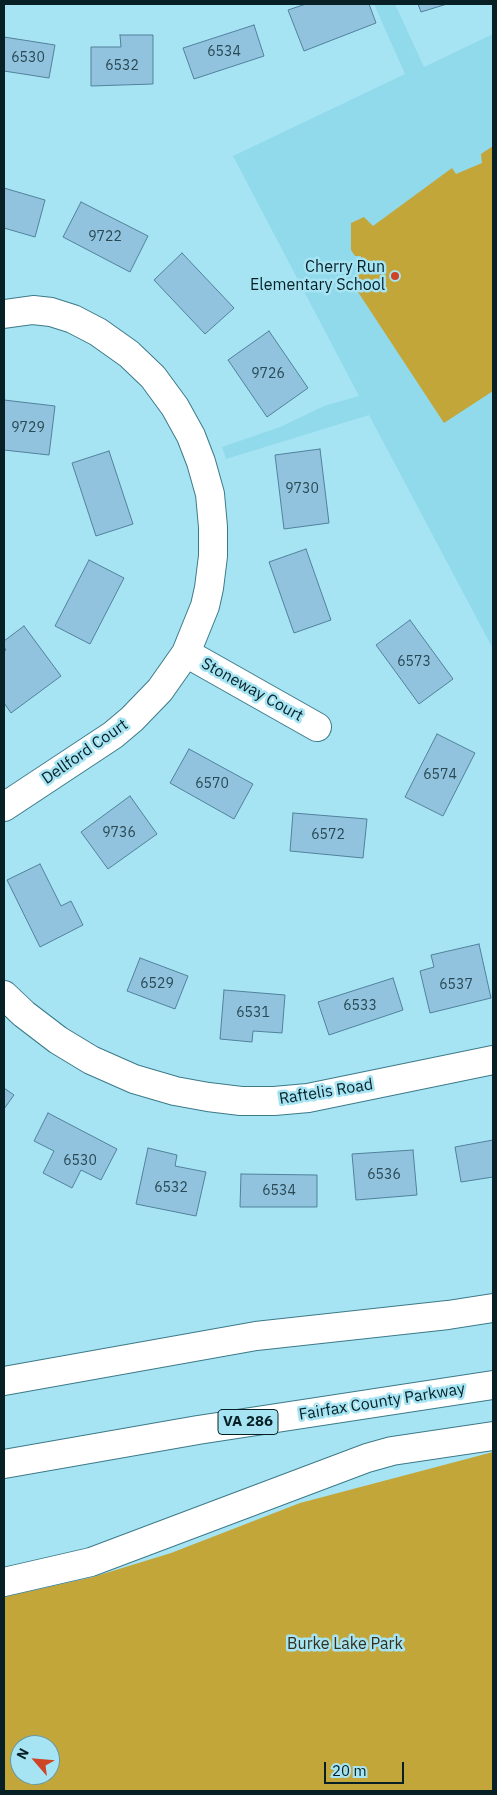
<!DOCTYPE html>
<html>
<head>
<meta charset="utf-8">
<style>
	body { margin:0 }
	#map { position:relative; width:497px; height:1795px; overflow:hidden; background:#a6e4f3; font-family:"IBM Plex Sans",sans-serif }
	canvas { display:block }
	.frame { position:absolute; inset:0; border:5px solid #062025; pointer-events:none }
	.north { position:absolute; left:10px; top:1735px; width:50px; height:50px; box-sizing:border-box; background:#a6e4f3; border:1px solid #6696a1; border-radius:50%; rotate:297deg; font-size:14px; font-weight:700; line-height:20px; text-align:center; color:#062025 }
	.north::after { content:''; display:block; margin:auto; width:18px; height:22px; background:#ce4426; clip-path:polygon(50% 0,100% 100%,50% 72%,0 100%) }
	.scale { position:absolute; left:324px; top:1762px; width:80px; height:22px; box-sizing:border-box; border:2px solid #062025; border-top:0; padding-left:6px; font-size:15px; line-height:18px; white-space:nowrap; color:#062025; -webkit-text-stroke:4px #a6e4f3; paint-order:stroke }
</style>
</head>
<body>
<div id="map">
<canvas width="497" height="1795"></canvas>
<div class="frame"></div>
<div class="north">N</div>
<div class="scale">20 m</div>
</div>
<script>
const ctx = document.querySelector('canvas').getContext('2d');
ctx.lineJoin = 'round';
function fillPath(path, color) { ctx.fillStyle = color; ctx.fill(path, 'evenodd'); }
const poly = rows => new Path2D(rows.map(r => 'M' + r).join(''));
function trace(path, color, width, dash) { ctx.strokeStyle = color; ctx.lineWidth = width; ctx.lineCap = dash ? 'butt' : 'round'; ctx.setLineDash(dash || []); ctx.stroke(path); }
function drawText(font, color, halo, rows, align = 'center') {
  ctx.font = font + ' "IBM Plex Sans",sans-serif'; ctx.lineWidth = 5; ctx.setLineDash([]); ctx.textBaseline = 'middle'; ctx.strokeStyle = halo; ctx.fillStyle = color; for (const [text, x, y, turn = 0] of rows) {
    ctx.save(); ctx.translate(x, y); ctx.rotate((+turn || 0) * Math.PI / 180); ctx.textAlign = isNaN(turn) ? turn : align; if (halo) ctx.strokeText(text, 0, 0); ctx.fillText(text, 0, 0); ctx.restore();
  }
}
const built = poly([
	[374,4,395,4,424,67,493,34,493,649,369,415,226,459,222,447,280,427,324,406,359,396,233,156,405,74]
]);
const green = poly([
	[493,146,493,391,444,423,356,289,361,256,355,256,351,250,351,223,364,217,373,226,452,168,456,174,482,163,481,154],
	[493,1452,493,1791,4,1791,4,1597,93,1577,171,1553,300,1503],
	[20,1745,50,1745,50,1775,20,1775]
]);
const building = poly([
	[306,4,369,4,376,23,304,51,288,10,306,4],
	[418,4,447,4,421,12,418,4],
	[254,25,264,56,194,79,183,48,254,25],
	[120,35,153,35,153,84,91,86,91,47,121,47,120,35],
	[4,37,55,45,49,78,4,71,4,37],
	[4,188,45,200,35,237,4,228,4,188],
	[81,202,148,236,130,272,63,237,81,202],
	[182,253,234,308,205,334,154,280,182,253],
	[269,331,308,388,267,417,228,360,269,331],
	[4,400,55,406,49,455,4,450,4,400],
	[320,449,329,523,284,529,275,455,320,449],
	[109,451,133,524,96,536,72,463,109,451],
	[306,549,331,620,294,633,269,562,306,549],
	[89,560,124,578,90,644,55,626,89,560],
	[410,620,453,679,419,704,376,645,410,620],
	[24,626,61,676,11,713,4,703,4,651,6,650,4,647,4,641,24,626],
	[437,734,475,753,443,816,405,797,437,734],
	[189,749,253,784,234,819,170,783,189,749],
	[130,796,157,834,108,869,81,832,130,796],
	[293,813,367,819,363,858,290,851,293,813],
	[40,864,61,906,71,901,83,925,40,947,7,880,40,864],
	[479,944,491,998,430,1013,420,971,434,967,431,955,479,944],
	[140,958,188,976,175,1009,127,991,140,958],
	[393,978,403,1010,329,1035,318,1002,393,978],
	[224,990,285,995,282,1033,253,1031,252,1042,220,1039,224,990],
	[4,1088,14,1095,4,1109,4,1088],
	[48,1113,117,1149,101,1180,81,1170,72,1188,43,1173,54,1151,34,1141,48,1113],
	[493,1140,493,1177,461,1182,455,1147,493,1140],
	[148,1148,177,1155,175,1166,206,1172,196,1216,136,1204,148,1148],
	[413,1150,417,1195,356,1200,352,1154,413,1150],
	[241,1174,317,1175,317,1207,240,1207,241,1174]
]);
const minor = poly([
	[4,314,33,310,51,312,73,319,98,332,129,354,153,377,175,407,191,436,201,462,210,494,213,527,213,556,209,588,205,606,186,653,160,690,132,719,113,735,4,807],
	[186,653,317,727],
	[4,995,24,1014,58,1040,91,1060,134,1079,175,1091,208,1097,241,1101,274,1101,308,1098,493,1060],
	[4,1582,91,1562,367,1458,392,1451,493,1436]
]);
const highway = poly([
	[4,1381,256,1336,448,1315,493,1308],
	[4,1464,198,1430,493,1385]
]);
const markers = [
	[395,276,5,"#ce4426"]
];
const numberNames = [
	["6534",224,52],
	["6530",28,58],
	["6532",122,66],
	["9722",105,237],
	["9726",268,374],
	["9729",28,428],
	["9730",302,489],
	["6573",414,662],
	["6574",440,775],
	["6570",212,784],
	["9736",119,833],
	["6572",328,835],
	["6529",157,984],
	["6537",456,985],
	["6533",360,1006],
	["6531",253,1013],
	["6530",80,1161],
	["6536",384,1175],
	["6532",171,1188],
	["6534",279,1191]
];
const shields = [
	[248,1422,60]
];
const shieldNames = [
	["VA 286",248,1422]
];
const poiNames = [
	["Cherry Run",385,267],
	["Elementary School",385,285]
];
const streetNames = [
	["Stoneway Court",252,690,29],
	["Dellford Court",85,752,-35],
	["Raftelis Road",326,1092,-9],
	["Fairfax County Parkway",382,1402,-9]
];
const parkNames = [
	["Burke Lake Park",345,1644]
];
fillPath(built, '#91daeb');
fillPath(green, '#c3a63a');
fillPath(building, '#91c3df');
trace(building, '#51819c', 1);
trace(minor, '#3d7a88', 30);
trace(highway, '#3d7a88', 30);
trace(minor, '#fff', 28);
trace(highway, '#fff', 28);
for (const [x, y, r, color] of markers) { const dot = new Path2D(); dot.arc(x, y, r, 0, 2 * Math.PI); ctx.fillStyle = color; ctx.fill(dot); trace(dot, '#a6e4f3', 2); }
drawText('14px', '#294954', null, numberNames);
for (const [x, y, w] of shields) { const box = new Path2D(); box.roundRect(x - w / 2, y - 12.5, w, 25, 4); ctx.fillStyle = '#a6e4f3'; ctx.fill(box); trace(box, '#062025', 1); }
drawText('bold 15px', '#062025', null, shieldNames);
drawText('16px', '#062025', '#a6e4f3', poiNames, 'right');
drawText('16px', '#062025', '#a6e4f3', streetNames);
drawText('16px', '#362f1a', '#a6e4f3', parkNames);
</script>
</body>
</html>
